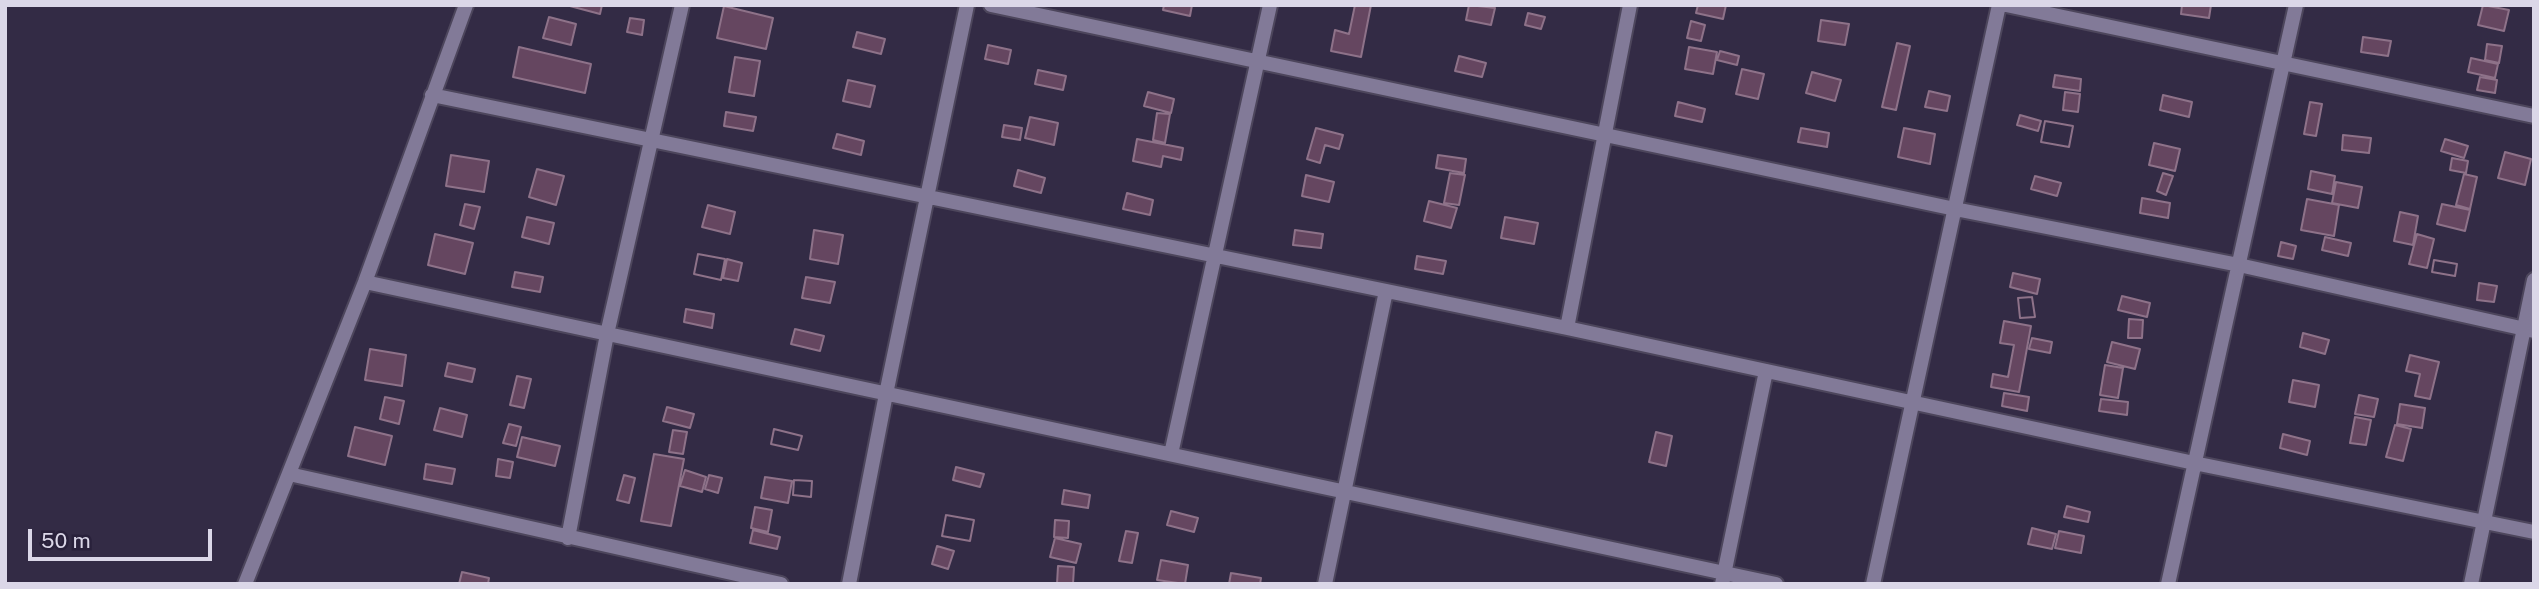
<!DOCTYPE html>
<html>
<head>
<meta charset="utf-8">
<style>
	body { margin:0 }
	#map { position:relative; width:2539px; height:589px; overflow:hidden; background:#332b45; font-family:"Public Sans",sans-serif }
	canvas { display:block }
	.frame { position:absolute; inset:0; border:7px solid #dbd7e8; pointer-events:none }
	.scale { position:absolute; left:28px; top:529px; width:184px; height:32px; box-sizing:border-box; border:4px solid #dbd7e8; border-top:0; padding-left:9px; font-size:21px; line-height:24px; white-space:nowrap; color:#dbd7e8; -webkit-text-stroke:5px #29213b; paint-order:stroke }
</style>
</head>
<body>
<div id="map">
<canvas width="2539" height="589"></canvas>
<div class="frame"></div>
<div class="scale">50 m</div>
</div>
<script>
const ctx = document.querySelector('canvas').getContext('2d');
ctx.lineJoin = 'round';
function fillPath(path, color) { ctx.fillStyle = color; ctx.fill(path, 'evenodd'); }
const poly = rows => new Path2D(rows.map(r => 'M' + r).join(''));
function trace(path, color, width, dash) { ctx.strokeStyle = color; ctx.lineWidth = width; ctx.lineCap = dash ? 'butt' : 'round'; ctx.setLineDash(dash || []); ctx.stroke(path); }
const building = poly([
	[566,5,602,5,600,14,566,5],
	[1164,5,1192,5,1190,16,1163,10,1164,5],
	[1355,5,1371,5,1361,57,1331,51,1335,30,1349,34,1355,5],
	[1469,5,1495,8,1491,25,1466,20,1469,5],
	[1698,5,1726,5,1723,19,1696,13,1698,5],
	[2182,5,2211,5,2209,18,2181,14,2182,5],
	[2483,5,2509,10,2504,31,2478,25,2483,5],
	[724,6,773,18,766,49,717,38,724,6],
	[1528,13,1545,17,1541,29,1525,25,1528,13],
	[549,17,576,24,571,45,543,38,549,17],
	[630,18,644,20,642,35,627,32,630,18],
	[1821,20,1849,24,1845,45,1818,41,1821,20],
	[1691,21,1705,25,1701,41,1687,38,1691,21],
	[857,32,885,39,881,54,853,47,857,32],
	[2363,37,2391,41,2388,56,2361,52,2363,37],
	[1897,43,1910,46,1896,110,1882,107,1897,43],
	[2487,44,2502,46,2499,63,2485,60,2487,44],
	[988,45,1011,50,1008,64,985,59,988,45],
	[519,47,591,64,585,93,513,77,519,47],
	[1689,47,1717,52,1713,74,1685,69,1689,47],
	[1720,51,1739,56,1737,65,1717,60,1720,51],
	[1459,56,1486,63,1482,77,1455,71,1459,56],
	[735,57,760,61,754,96,729,92,735,57],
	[2471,58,2498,64,2495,78,2468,72,2471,58],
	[1742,69,1764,74,1758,99,1736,94,1742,69],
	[1038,70,1066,76,1063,90,1035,84,1038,70],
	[1812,72,1841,80,1835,101,1806,93,1812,72],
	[2055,75,2081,79,2080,91,2053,87,2055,75],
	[2480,77,2497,80,2495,93,2477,90,2480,77],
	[848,80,875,86,870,107,843,101,848,80],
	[1929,91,1950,96,1947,111,1925,107,1929,91],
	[1148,92,1174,99,1171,113,1144,106,1148,92],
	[2065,92,2080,94,2078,112,2063,110,2065,92],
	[2163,95,2192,102,2189,117,2160,110,2163,95],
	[1678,102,1705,109,1702,122,1675,116,1678,102],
	[2310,102,2322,104,2316,136,2304,134,2310,102],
	[726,112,756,117,753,131,724,126,726,112],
	[1157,113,1170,114,1165,143,1153,140,1157,113],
	[2020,115,2041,121,2038,131,2017,125,2020,115],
	[1030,117,1058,123,1054,145,1025,138,1030,117],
	[2045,121,2073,126,2069,147,2041,142,2045,121],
	[2045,121,2073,126,2069,147,2041,142,2045,121],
	[1004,125,1022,128,1020,140,1002,137,1004,125],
	[1316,128,1343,135,1339,149,1325,145,1320,163,1307,159,1316,128],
	[1801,128,1829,133,1827,147,1798,142,1801,128],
	[1904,128,1935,134,1930,164,1898,157,1904,128],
	[837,134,864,141,861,155,833,148,837,134],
	[2343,135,2371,138,2369,153,2342,150,2343,135],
	[1137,139,1183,148,1181,160,1163,156,1161,167,1133,161,1137,139],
	[2445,139,2468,146,2464,158,2441,151,2445,139],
	[2154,143,2180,149,2175,171,2149,165,2154,143],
	[2505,152,2531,159,2525,185,2498,178,2505,152],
	[451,155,489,161,484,192,446,186,451,155],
	[1438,155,1466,159,1464,173,1436,168,1438,155],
	[2452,158,2468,161,2466,173,2450,170,2452,158],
	[537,169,564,176,556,205,529,197,537,169],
	[1018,170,1045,178,1041,193,1014,186,1018,170],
	[2311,171,2335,176,2332,194,2308,189,2311,171],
	[1450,173,1465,175,1459,205,1444,203,1450,173],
	[2163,173,2173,176,2166,195,2157,191,2163,173],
	[2464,174,2477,177,2470,209,2456,205,2464,174],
	[1306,175,1334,182,1329,202,1302,196,1306,175],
	[2035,176,2061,183,2057,196,2031,189,2035,176],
	[2336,182,2362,187,2358,208,2332,203,2336,182],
	[1127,193,1153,200,1150,215,1123,209,1127,193],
	[2142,198,2170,203,2168,218,2140,213,2142,198],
	[2307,199,2339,205,2334,236,2301,230,2307,199],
	[1429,201,1457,208,1451,228,1424,221,1429,201],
	[465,204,480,207,474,229,460,225,465,204],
	[2442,204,2470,210,2465,231,2437,224,2442,204],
	[708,205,735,212,730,234,702,227,708,205],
	[2400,212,2418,216,2413,245,2394,241,2400,212],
	[527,217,554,223,549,244,522,237,527,217],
	[1505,217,1538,223,1534,244,1501,238,1505,217],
	[814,230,843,235,838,264,810,259,814,230],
	[1295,230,1323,234,1321,248,1293,245,1295,230],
	[435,234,473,243,465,274,428,265,435,234],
	[2417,234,2434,239,2427,268,2409,264,2417,234],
	[2325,237,2351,243,2348,256,2322,250,2325,237],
	[2281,242,2296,246,2293,259,2278,256,2281,242],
	[698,254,725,259,721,280,694,274,698,254],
	[698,254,725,259,721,280,694,274,698,254],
	[1417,256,1446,261,1443,274,1415,269,1417,256],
	[727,259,742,263,738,281,723,278,727,259],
	[2434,260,2457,264,2455,276,2432,272,2434,260],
	[2434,260,2457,264,2455,276,2432,272,2434,260],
	[515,272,543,277,540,292,512,287,515,272],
	[2013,273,2040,279,2037,294,2010,287,2013,273],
	[806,277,835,282,830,303,802,298,806,277],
	[2479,283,2497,286,2494,302,2477,300,2479,283],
	[2122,296,2150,303,2147,317,2118,310,2122,296],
	[2032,297,2035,317,2020,318,2018,298,2032,297],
	[2032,297,2035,317,2020,318,2018,298,2032,297],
	[686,309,714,314,712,328,684,322,686,309],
	[2129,319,2143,320,2142,338,2128,338,2129,319],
	[2004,321,2031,326,2019,392,1991,387,1993,374,2008,377,2014,345,2000,343,2004,321],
	[795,329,824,336,820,351,791,344,795,329],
	[2303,333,2329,340,2325,354,2300,347,2303,333],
	[2032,338,2052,342,2050,353,2029,349,2032,338],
	[2112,342,2140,349,2135,369,2107,362,2112,342],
	[370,349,406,355,402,386,365,380,370,349],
	[2410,355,2439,362,2430,399,2415,396,2420,374,2406,371,2410,355],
	[448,363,475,369,472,382,445,376,448,363],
	[2105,365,2123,368,2118,398,2100,395,2105,365],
	[517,376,531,379,524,408,510,405,517,376],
	[2293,380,2319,385,2315,407,2289,402,2293,380],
	[2004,393,2029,397,2027,411,2002,406,2004,393],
	[2359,395,2378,399,2374,417,2355,414,2359,395],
	[385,397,404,401,399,424,380,419,385,397],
	[2101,399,2128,402,2127,415,2099,411,2101,399],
	[2400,404,2425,408,2422,428,2397,424,2400,404],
	[667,407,694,414,690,428,663,421,667,407],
	[440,408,467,415,462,437,434,430,440,408],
	[2355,417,2371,420,2366,445,2350,443,2355,417],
	[509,424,521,427,516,446,503,443,509,424],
	[2395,425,2411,429,2403,461,2386,457,2395,425],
	[355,427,392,436,385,465,348,456,355,427],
	[774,429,802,436,798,450,771,444,774,429],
	[774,429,802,436,798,450,771,444,774,429],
	[673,430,687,432,683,454,669,452,673,430],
	[1656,432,1672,436,1666,466,1649,462,1656,432],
	[2283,434,2310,441,2307,455,2280,448,2283,434],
	[522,437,560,446,555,466,517,457,522,437],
	[654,454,684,459,671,526,641,521,654,454],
	[498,459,513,462,510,478,496,476,498,459],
	[426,464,455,469,452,484,424,479,426,464],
	[956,467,984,474,980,487,953,480,956,467],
	[685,470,706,477,702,492,680,486,685,470],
	[624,475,635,478,629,503,617,500,624,475],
	[709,475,722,478,718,493,705,489,709,475],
	[765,477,792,481,788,503,761,498,765,477],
	[794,480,812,481,811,497,793,495,794,480],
	[794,480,812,481,811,497,793,495,794,480],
	[1064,490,1090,495,1088,508,1062,504,1064,490],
	[2067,506,2090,512,2088,522,2064,517,2067,506],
	[755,507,772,510,768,532,751,528,755,507],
	[1171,511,1198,518,1194,532,1167,525,1171,511],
	[946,515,974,520,970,541,942,536,946,515],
	[946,515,974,520,970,541,942,536,946,515],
	[1055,520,1069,521,1068,538,1054,537,1055,520],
	[2032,528,2056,534,2052,549,2028,544,2032,528],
	[753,530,780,537,777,549,750,543,753,530],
	[1126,531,1138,533,1132,563,1119,561,1126,531],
	[2059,531,2084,536,2081,553,2055,548,2059,531],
	[1055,538,1081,544,1076,563,1050,557,1055,538],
	[937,546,954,551,948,569,932,564,937,546],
	[1161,560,1188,565,1185,584,1157,580,1161,560],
	[1058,566,1074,567,1073,584,1057,584,1058,566],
	[462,572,489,578,488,584,459,584,462,572],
	[1231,573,1261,578,1260,584,1229,584,1231,573]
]);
const minor = poly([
	[991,5,1955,209,2239,265,2534,331],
	[2006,5,2534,116],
	[432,95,1567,328,2194,463,2534,532],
	[365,282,1776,584],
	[1567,328,1630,5],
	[1171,454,1270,5],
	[289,474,781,584],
	[568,538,607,334,682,5],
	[245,584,365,282,466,5],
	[849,584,886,394,967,5],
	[1325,584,1386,291],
	[1722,584,1766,371],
	[1873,584,1999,5],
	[2168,584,2296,5],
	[2471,584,2534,280]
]);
fillPath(building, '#654660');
trace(building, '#8e7289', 2);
trace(minor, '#4d465c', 18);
trace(minor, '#827a98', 14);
</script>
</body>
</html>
